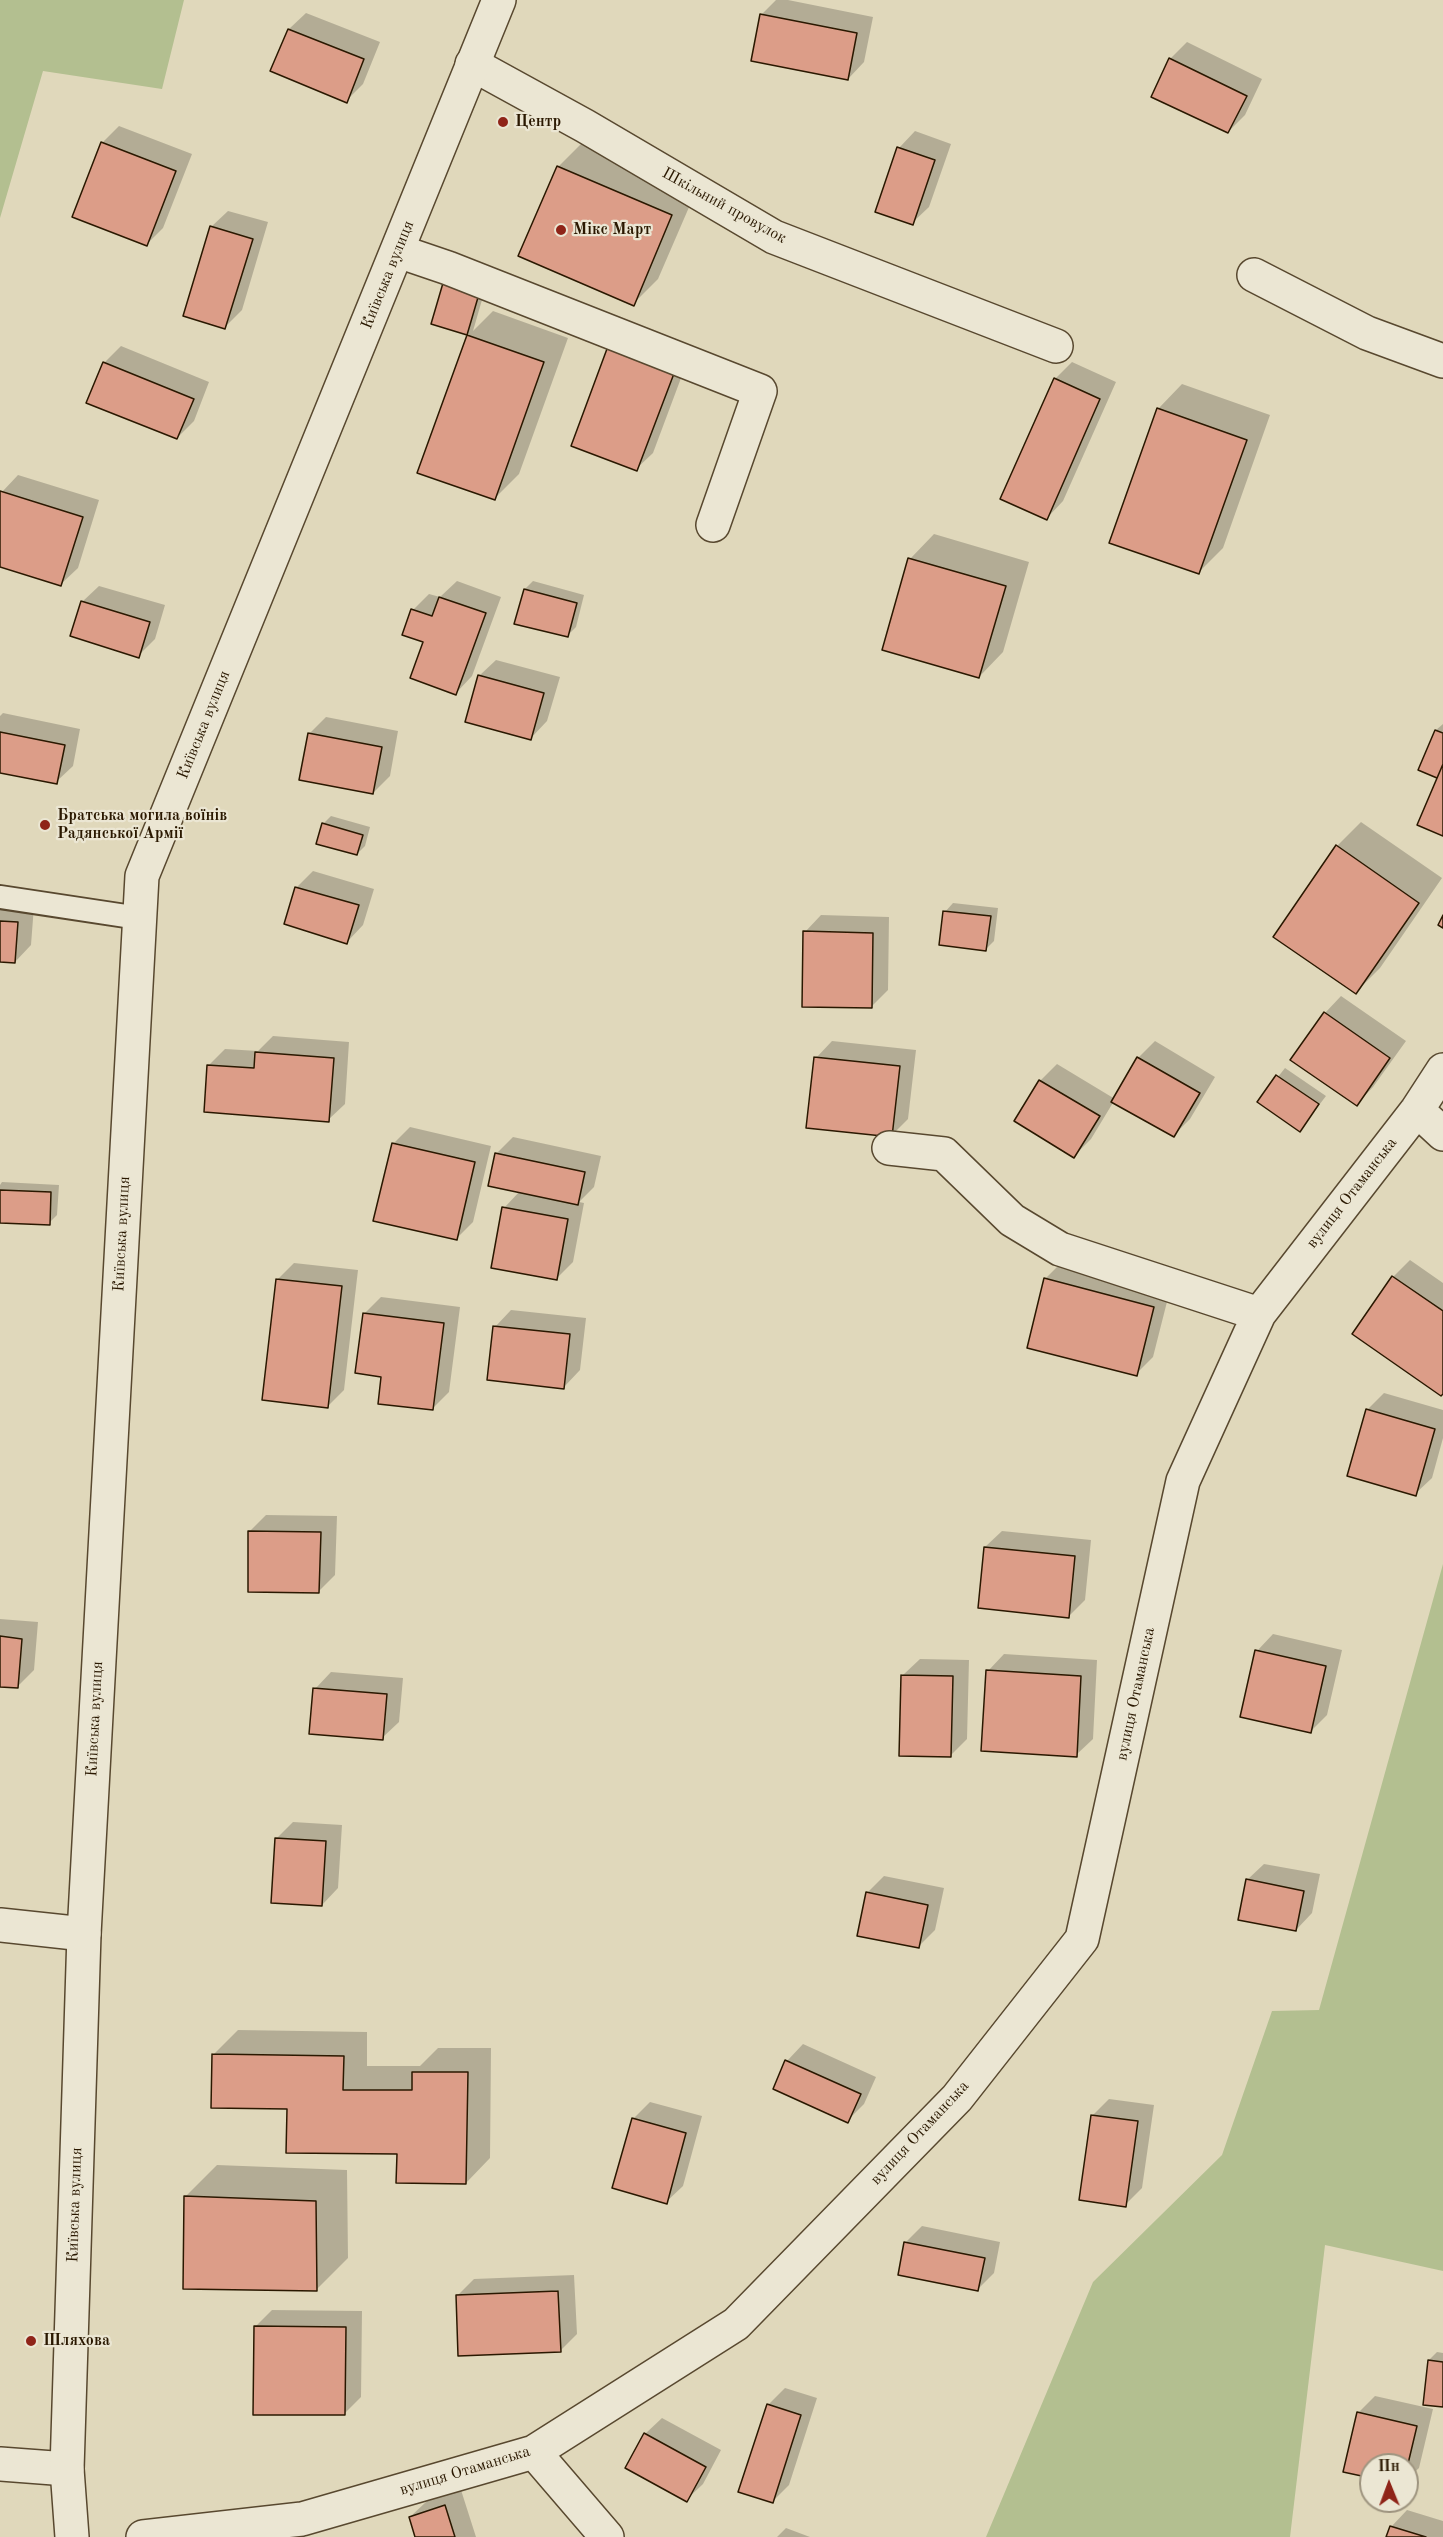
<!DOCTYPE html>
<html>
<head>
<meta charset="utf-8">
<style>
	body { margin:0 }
	#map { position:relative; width:1443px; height:2537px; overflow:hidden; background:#e0d8bb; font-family:"Old Standard TT",serif }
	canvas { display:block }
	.north { position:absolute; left:1359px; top:2453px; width:60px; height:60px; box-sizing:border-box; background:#ebe6d3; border:2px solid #9e947f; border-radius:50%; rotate:359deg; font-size:16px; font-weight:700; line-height:24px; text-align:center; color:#2a1800 }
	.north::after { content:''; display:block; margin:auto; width:21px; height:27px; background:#8f2418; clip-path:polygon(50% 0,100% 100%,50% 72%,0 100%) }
</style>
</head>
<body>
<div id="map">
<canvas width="1443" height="2537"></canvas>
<div class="north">Пн</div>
</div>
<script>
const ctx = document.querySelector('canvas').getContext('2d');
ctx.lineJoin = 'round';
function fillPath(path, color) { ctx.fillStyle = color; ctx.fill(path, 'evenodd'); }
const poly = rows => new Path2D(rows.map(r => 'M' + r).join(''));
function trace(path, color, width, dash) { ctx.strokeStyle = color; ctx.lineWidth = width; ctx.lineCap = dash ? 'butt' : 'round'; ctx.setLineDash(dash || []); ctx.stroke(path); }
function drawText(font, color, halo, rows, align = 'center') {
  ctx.font = font + ' "Old Standard TT",serif'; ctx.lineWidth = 4.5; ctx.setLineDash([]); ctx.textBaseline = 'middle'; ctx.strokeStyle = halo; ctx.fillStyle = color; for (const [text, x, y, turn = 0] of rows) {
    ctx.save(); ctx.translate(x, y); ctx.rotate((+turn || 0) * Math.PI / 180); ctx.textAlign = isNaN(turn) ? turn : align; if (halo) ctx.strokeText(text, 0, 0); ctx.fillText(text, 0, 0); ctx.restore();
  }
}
const green = poly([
	[0,0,184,0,162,89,43,71,0,218],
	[1443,1564,1443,2271,1325,2245,1290,2537,986,2537,1093,2282,1222,2155,1272,2011,1319,2010]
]);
const shadow = poly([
	[776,0,788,0,873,17,864,62,848,79,761,15],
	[306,13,380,42,363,84,346,101,272,71,289,29],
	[1187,42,1262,79,1245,115,1228,132,1170,59],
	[119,126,192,154,163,228,146,245,74,216,103,142],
	[915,131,951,144,929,207,912,223,899,148],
	[582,143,696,191,658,279,633,304,558,167],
	[228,211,268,222,242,310,225,327,211,227],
	[486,286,473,331,493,311,568,338,519,474,494,499,419,472,469,334,433,323],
	[629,322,693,346,653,453,636,469],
	[121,346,209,382,194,421,177,438,104,363],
	[1072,362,1116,382,1063,501,1047,518,1055,379],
	[1182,384,1270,415,1223,548,1199,572,1158,409],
	[18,475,99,500,78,568,61,584,0,565,0,498,2,492],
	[934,534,1029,562,1003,652,979,677,910,559],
	[457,581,501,597,472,676,456,693,425,642,413,610,429,594,440,597],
	[533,581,584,595,576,627,568,635,525,589],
	[99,586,165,605,155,639,138,656,82,602],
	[496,660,560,677,547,721,531,738,479,676],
	[3,713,80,729,73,766,56,782,0,771,0,716],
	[326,717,398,731,390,776,373,793,309,734],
	[1443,724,1443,834,1439,777,1420,769,1436,730],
	[331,816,370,827,365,846,357,854,323,824],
	[1361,822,1442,878,1380,968,1356,992,1337,846],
	[313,871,374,889,363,925,347,942,296,888],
	[0,903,34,906,31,945,15,962,0,961],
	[953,903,998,908,994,941,986,949,945,912],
	[821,915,889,917,888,990,871,1007,805,932],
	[1341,996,1406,1041,1373,1087,1357,1104,1325,1013],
	[273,1036,349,1042,345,1104,328,1120,209,1065,225,1049,258,1051],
	[832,1041,916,1050,908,1119,891,1136,816,1058],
	[1155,1041,1215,1077,1190,1119,1174,1135,1114,1101,1091,1139,1074,1156,1016,1121,1040,1081,1057,1064,1115,1099,1138,1058],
	[1285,1068,1326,1096,1300,1130,1259,1101],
	[410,1127,491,1146,473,1222,457,1238,393,1144],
	[513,1137,601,1156,594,1187,579,1202,584,1203,573,1262,556,1279,504,1208,520,1191,497,1153],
	[2,1182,59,1185,57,1215,49,1223,0,1221,0,1185],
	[1410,1260,1443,1283,1443,1392,1354,1334,1393,1277],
	[1062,1262,1170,1290,1153,1357,1136,1374,1045,1279],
	[294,1263,358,1270,344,1390,328,1406,278,1279],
	[381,1297,460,1307,449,1392,432,1409,382,1375,364,1314],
	[511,1310,586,1318,580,1370,564,1387,495,1327],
	[1384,1393,1443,1410,1443,1438,1432,1478,1415,1494,1367,1410],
	[266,1515,337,1516,335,1575,319,1591,250,1531],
	[1002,1531,1091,1540,1085,1600,1068,1617,985,1547],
	[0,1619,38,1622,34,1670,17,1687,0,1685],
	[1273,1634,1342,1650,1327,1715,1311,1731,1257,1651],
	[1004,1654,1097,1660,1093,1739,1076,1755,988,1671],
	[920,1659,969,1660,967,1739,950,1756,903,1675],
	[331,1672,403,1678,399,1722,382,1738,315,1689],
	[293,1822,342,1825,338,1888,322,1905,276,1839],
	[1264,1864,1320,1874,1312,1913,1296,1930,1247,1880],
	[884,1876,944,1888,935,1930,919,1946,867,1893],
	[238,2030,367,2032,367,2066,420,2066,438,2048,491,2048,490,2158,466,2183,288,2108,213,2055],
	[803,2044,876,2077,864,2104,847,2121,787,2061],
	[1109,2099,1154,2105,1142,2188,1125,2205,1092,2116],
	[650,2102,702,2116,683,2186,666,2202,633,2119],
	[217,2165,347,2170,348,2258,317,2289,186,2196],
	[922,2226,1000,2242,994,2273,978,2289,905,2243],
	[574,2275,577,2334,561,2350,457,2296,474,2279],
	[272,2310,362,2311,361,2397,344,2414,255,2327],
	[1437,2352,1443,2353,1443,2406,1429,2360],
	[785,2388,817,2398,789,2485,772,2502,768,2405],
	[1375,2396,1433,2409,1419,2468,1407,2479,1407,2465,1371,2465,1371,2477,1358,2413],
	[662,2418,721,2450,703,2484,686,2500,645,2434],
	[461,2490,476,2537,417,2537,410,2517,427,2501],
	[1407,2510,1443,2521,1443,2537,1388,2537,1391,2527],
	[786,2528,810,2537,777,2537]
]);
const building = poly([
	[760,14,857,33,848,80,751,61,760,14],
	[288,29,364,59,347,103,270,71,288,29],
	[1169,58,1247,96,1228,133,1151,97,1169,58],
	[101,142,176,171,147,246,72,217,101,142],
	[897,147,935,160,913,225,875,212,897,147],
	[557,166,672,215,634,306,518,256,557,166],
	[210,226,253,239,225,329,183,316,210,226],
	[443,283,479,294,467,335,431,324,443,283],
	[467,335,544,362,495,500,417,473,467,335],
	[611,338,678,363,637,471,571,446,611,338],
	[103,362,194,399,177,439,86,403,103,362],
	[1054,378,1100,399,1047,520,1000,499,1054,378],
	[1157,408,1247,440,1199,574,1109,543,1157,408],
	[0,491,83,517,61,586,0,567,0,491],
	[908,558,1006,586,979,678,882,650,908,558],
	[524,589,577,603,568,637,514,624,524,589],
	[439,597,486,613,456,695,410,678,423,642,402,635,411,609,432,616,439,597],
	[81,601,150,622,139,658,70,636,81,601],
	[478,675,544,693,531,740,465,722,478,675],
	[1435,730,1443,733,1443,764,1437,778,1418,770,1435,730],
	[0,732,65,745,57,784,0,773,0,732],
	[308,733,382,747,373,794,299,780,308,733],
	[1443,764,1443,836,1417,825,1443,764],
	[322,823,363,835,357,855,316,844,322,823],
	[1336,845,1419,903,1356,994,1273,937,1336,845],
	[295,887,359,905,347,944,284,924,295,887],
	[943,911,991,916,986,951,939,945,943,911],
	[1443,915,1443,928,1438,925,1443,915],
	[0,921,18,922,15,963,0,962,0,921],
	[803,931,873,933,872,1008,802,1007,803,931],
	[1324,1012,1390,1058,1357,1106,1290,1060,1324,1012],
	[255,1052,334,1058,329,1122,204,1112,207,1065,254,1068,255,1052],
	[814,1057,900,1066,892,1137,806,1128,814,1057],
	[1137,1057,1200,1093,1174,1137,1111,1102,1137,1057],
	[1276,1075,1319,1104,1300,1132,1257,1102,1276,1075],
	[1039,1080,1100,1116,1074,1158,1014,1121,1039,1080],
	[392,1143,475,1162,457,1240,373,1221,392,1143],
	[495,1153,585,1172,578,1205,488,1186,495,1153],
	[0,1190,51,1192,50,1225,0,1223,0,1190],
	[502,1207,568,1219,557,1280,491,1268,502,1207],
	[1392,1276,1443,1311,1443,1394,1441,1396,1352,1334,1392,1276],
	[1044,1278,1154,1307,1137,1376,1027,1348,1044,1278],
	[276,1279,342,1286,328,1408,262,1400,276,1279],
	[363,1313,444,1323,433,1410,378,1404,381,1377,355,1373,363,1313],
	[493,1326,570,1334,564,1389,487,1380,493,1326],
	[1366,1409,1435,1429,1416,1496,1347,1476,1366,1409],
	[248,1531,321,1532,319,1593,248,1592,248,1531],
	[984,1547,1075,1556,1069,1618,978,1608,984,1547],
	[0,1636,22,1639,18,1688,0,1687,0,1636],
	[1255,1650,1326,1666,1311,1733,1240,1717,1255,1650],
	[986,1670,1081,1676,1077,1757,981,1751,986,1670],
	[901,1675,953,1676,951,1757,899,1756,901,1675],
	[313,1688,387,1694,383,1740,309,1734,313,1688],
	[275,1838,326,1841,322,1906,271,1903,275,1838],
	[1246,1879,1304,1891,1296,1931,1238,1920,1246,1879],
	[866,1892,928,1905,919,1948,857,1936,866,1892],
	[212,2054,344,2056,343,2090,412,2090,412,2072,468,2072,466,2184,396,2183,397,2154,286,2153,287,2109,211,2108,212,2054],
	[785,2060,861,2094,848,2123,773,2089,785,2060],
	[1091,2115,1138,2121,1126,2207,1079,2200,1091,2115],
	[632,2118,686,2133,667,2204,612,2188,632,2118],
	[184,2196,316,2201,317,2291,183,2289,184,2196],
	[904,2242,985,2258,978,2291,898,2275,904,2242],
	[558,2291,561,2352,458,2356,456,2295,558,2291],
	[254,2326,346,2327,345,2415,253,2415,254,2326],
	[1428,2360,1443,2362,1443,2407,1423,2405,1428,2360],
	[767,2404,801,2415,773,2503,738,2492,767,2404],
	[1357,2412,1417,2426,1407,2468,1407,2465,1371,2465,1371,2478,1343,2472,1357,2412],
	[644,2433,706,2467,687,2502,625,2468,644,2433],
	[445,2505,455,2537,415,2537,409,2517,445,2505],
	[1390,2526,1426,2537,1386,2537,1390,2526]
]);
const service = poly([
	[0,897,139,918]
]);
const minor = poly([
	[472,64,585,126,774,237,1056,346],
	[398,251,448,268,760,391,713,525],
	[1254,275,1367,333,1443,361],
	[1417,1110,1443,1134],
	[889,1148,944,1154,1012,1220,1060,1249,1259,1314],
	[0,1925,84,1934],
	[534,2452,607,2537],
	[0,2464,67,2469],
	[143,2537,302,2519,534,2452,736,2324,957,2098,1082,1939,1183,1481,1259,1314,1417,1110,1443,1070]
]);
const tertiary = poly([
	[72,2537,67,2469,84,1934,142,876,499,0]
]);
const markers = [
	[503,122,6,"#8f2418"],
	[561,230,6,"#8f2418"],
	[45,825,6,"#8f2418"],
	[31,2341,6,"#8f2418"]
];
const poiNames = [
	["Центр",515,122],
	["Мікс Март",573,230],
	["Братська могила воїнів",57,816],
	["Радянської Армії",57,834],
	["Шляхова",43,2341]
];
const streetNames = [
	["Шкільний провулок",724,206,29],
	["Київська вулиця",388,275,-68],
	["Київська вулиця",204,725,-68],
	["вулиця Отаманська",1352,1193,-52],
	["Київська вулиця",122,1234,-87],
	["вулиця Отаманська",1136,1694,-78],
	["Київська вулиця",95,1719,-87],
	["вулиця Отаманська",920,2133,-47],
	["Київська вулиця",75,2205,-88],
	["вулиця Отаманська",465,2471,-17]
];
fillPath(green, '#b3bf90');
fillPath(shadow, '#0003');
fillPath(building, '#dc9d88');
trace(building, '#2a1800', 1.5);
trace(service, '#58482f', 26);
trace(minor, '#58482f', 36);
trace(tertiary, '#58482f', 36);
trace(service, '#ebe6d3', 22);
trace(minor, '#ebe6d3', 33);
trace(tertiary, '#ebe6d3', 33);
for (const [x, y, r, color] of markers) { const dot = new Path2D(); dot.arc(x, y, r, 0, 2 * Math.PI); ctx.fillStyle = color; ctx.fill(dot); trace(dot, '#ebe6d3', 2); }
drawText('bold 16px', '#2a1800', '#ebe6d3', poiNames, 'left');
drawText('16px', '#2a1800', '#ebe6d3', streetNames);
</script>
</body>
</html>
